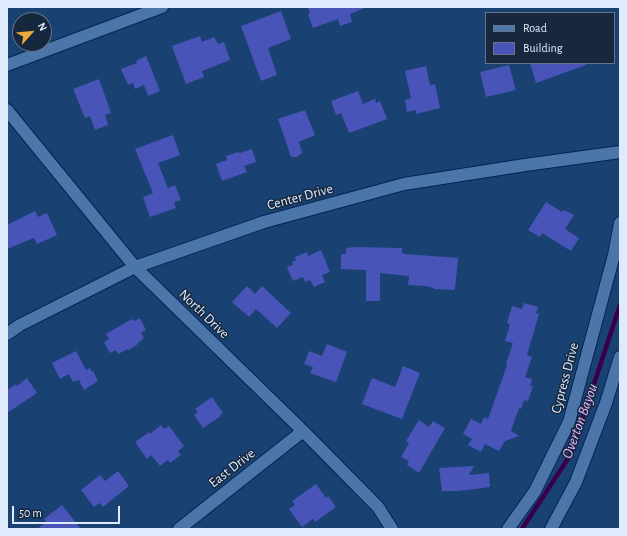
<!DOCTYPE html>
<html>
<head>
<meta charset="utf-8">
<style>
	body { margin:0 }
	#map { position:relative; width:627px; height:536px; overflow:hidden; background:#194171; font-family:"Alegreya Sans",sans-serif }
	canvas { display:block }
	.frame { position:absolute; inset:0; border:8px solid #ddebfd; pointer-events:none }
	.legend { position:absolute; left:485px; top:12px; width:130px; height:52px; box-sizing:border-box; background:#17283e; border:1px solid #66768a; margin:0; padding:5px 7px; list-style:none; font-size:12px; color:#ddebfd }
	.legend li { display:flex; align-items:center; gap:8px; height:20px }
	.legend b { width:20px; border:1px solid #66768a }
	.north { position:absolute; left:12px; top:12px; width:40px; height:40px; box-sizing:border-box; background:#17283e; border:1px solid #66768a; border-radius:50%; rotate:63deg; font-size:11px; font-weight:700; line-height:16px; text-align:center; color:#ddebfd }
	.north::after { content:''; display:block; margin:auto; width:14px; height:18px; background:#eda83b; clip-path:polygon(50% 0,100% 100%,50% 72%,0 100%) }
	.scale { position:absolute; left:12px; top:506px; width:108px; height:18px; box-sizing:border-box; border:2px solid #ddebfd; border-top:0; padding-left:5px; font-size:12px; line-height:14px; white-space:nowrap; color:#ddebfd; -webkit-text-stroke:3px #17283e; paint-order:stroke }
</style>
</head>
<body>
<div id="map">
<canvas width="627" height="536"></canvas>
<div class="frame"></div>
<ul class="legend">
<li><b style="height:5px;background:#4c76a9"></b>Road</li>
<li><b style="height:11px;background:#4954b8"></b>Building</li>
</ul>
<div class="north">N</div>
<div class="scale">50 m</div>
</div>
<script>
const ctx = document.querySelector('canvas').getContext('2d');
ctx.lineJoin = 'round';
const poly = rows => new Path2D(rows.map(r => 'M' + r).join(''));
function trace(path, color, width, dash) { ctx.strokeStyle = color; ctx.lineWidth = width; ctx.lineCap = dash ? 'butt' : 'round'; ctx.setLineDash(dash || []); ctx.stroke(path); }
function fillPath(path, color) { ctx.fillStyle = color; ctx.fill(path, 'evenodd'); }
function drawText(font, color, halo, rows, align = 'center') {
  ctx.font = font + ' "Alegreya Sans",sans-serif'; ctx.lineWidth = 3; ctx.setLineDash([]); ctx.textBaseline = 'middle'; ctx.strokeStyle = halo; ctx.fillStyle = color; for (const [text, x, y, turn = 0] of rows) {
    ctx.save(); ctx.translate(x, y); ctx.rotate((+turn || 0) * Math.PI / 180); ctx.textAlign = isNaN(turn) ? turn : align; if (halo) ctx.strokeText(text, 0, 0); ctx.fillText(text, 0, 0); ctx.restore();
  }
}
const stream = poly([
	[522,529,571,454,620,305]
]);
const building = poly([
	[308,7,365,7,365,8,350,14,352,22,340,26,338,19,313,28,308,14,310,13],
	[281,11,291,39,268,48,277,75,261,81,241,26],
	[200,36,202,42,214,37,218,44,224,42,230,60,202,71,204,77,186,84,172,46],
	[146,56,160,91,148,96,144,85,135,89,133,83,128,85,121,69,137,63,136,61],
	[530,63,586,63,586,65,536,83],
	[509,65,516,90,486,97,480,72],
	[426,66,430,85,435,84,440,108,416,114,416,110,407,112,405,100,411,98,405,71],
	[99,79,111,113,105,115,108,125,95,130,90,116,85,118,73,89],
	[358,91,363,104,375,99,376,103,380,101,387,119,349,133,341,113,336,115,331,101],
	[305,110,315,135,299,142,302,153,297,157,291,157,278,119],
	[173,135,180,155,158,163,168,188,175,185,181,200,174,202,176,208,150,217,143,197,153,193,135,149],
	[252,149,256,162,244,166,247,172,222,181,216,164,227,160,226,156,238,152,240,153],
	[546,202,562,212,564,210,574,215,565,229,579,238,571,251,542,233,540,237,528,230],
	[35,211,38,217,47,213,57,235,37,244,34,238,7,249,7,225],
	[354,247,402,248,402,253,406,254,458,258,455,290,434,289,434,288,426,286,408,285,409,276,380,273,380,301,366,301,366,270,341,269,341,254,346,254,346,248],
	[321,250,330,272,322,275,325,282,314,287,310,280,305,282,303,277,293,281,287,267,293,265,292,262,296,260,295,257,307,252,308,256],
	[247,286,255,294,262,286,291,313,277,328,256,309,249,317,232,302],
	[524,303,538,307,536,313,539,314,527,355,532,357,525,377,532,379,530,386,533,386,528,401,524,400,521,409,519,408,511,431,519,436,505,441,499,451,485,444,481,452,468,445,472,439,463,434,471,419,481,424,484,417,488,419,507,365,506,364,513,343,505,341,510,324,507,323,512,306,522,309],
	[140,318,146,330,141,333,144,338,138,343,138,344,129,350,128,349,118,354,116,350,110,353,104,342,109,339,106,334,132,319,134,321],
	[327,344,347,352,336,382,310,373,313,367,304,364,309,351,322,356],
	[76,351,86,370,90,368,92,372,93,371,98,381,84,390,79,380,73,382,69,374,60,379,52,363],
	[403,366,420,373,402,419,362,404,372,378,395,387],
	[27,378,37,393,7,413,7,390,16,384,17,386],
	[212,397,223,413,220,415,221,416,203,428,194,415,198,412,195,409],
	[419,420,429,427,433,421,445,428,419,473,407,465,409,461,401,457,409,443,406,441],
	[161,425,164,429,169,426,184,446,178,451,181,455,170,463,168,460,160,466,151,455,147,459,135,442,149,432,150,434],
	[474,466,469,475,489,473,490,487,459,491,442,491,439,468],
	[118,471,129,486,103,507,100,503,94,507,81,490,100,475,105,481],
	[316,484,326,498,328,496,336,507,315,522,313,519,302,527,289,509,295,505,292,501],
	[62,505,81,529,37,529,46,522,44,519]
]);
const minor = poly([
	[7,65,162,7],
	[7,110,135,267,303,431,378,507,392,529],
	[7,334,20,325,135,267,264,222,404,184,525,165,620,152],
	[179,529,303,431],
	[508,529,535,491,569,422,614,255,620,223],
	[551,529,576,482,606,403,620,357]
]);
const streetNames = [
	["Center Drive",300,197,-15],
	["North Drive",204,314,44],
	["Cypress Drive",565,378,-75],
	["East Drive",232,468,-38]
];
const waterNames = [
	["Overton Bayou",580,421,-70]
];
trace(stream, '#38004b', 4.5);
fillPath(building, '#4954b8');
trace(minor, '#002653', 14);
trace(minor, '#4c76a9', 12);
drawText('14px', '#ddebfd', '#17283e', streetNames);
drawText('italic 15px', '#e3b3fb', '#17283e', waterNames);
</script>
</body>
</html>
